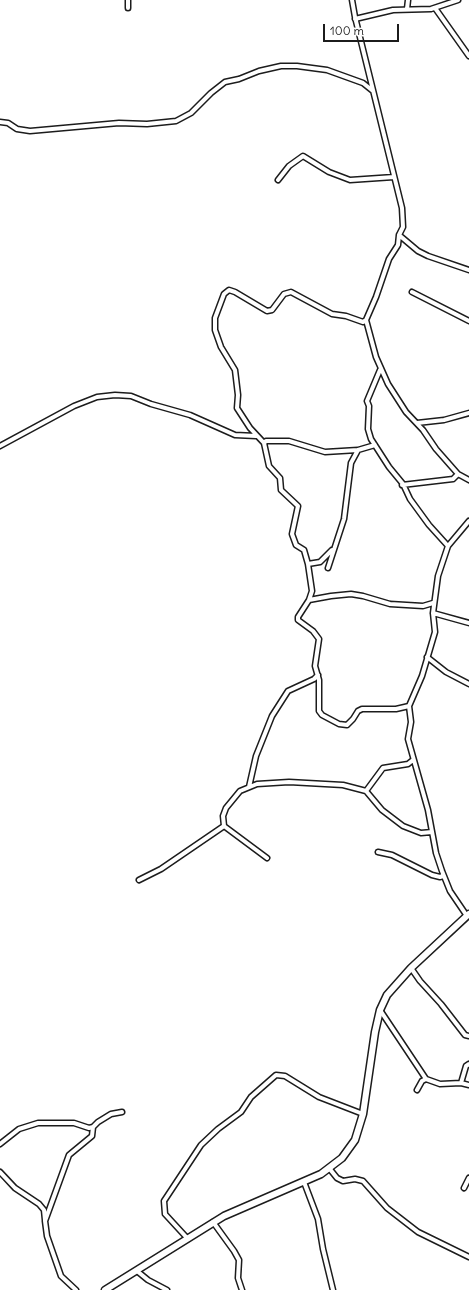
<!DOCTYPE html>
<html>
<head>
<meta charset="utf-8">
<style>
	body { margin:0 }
	#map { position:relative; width:469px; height:1290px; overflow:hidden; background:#fff; font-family:Delius,sans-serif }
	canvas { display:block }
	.scale { position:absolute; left:323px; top:24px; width:76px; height:18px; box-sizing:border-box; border:2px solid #1c1c1c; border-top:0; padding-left:5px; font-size:12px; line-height:14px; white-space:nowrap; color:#1c1c1c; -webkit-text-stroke:3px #fff; paint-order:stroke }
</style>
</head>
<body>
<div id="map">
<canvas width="469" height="1290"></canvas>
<div class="scale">100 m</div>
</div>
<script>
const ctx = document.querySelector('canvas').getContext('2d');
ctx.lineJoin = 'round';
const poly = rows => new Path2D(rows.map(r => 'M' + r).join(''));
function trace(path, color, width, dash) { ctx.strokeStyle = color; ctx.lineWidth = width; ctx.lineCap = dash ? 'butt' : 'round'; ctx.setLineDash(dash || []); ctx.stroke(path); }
const street = poly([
	[352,0,355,17,402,208,403,227,399,235,418,251,428,256,469,270],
	[128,8,128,0],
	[435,8,469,56],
	[407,9,408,0],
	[355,19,393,10,431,9,458,0],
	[0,122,8,123,17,129,30,131,119,123,147,124,176,121,191,113,211,93,225,82,239,79,259,71,281,66,297,66,327,70,363,83,373,91],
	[278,180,289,166,303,156,329,172,350,180,394,177],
	[399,235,398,245,389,259,376,297,366,320,376,357,388,384,406,412,423,430,436,449,458,474,469,480],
	[412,292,469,321],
	[380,370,367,401,369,406,368,429,371,439,389,467,403,484,410,499,429,525,448,546],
	[417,423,444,420,469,413],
	[264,443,250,428,237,408,238,395,235,370,221,347,215,330,215,318,224,294,229,290,235,292,267,311,272,310,284,294,291,292,332,314,346,316,363,322,366,320],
	[0,446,74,406,97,397,115,395,131,396,151,404,190,415,235,435,256,436],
	[402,485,453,479,458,474],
	[308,564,320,562,332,550],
	[328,568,344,519,351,463,358,450,375,445],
	[309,600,312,591,308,564,304,550,296,545,292,534,298,506,281,490,280,478,269,466,264,443,266,441,289,441,325,452,358,450],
	[433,613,469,623],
	[427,657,446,672,469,684],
	[409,706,396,709,362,709,358,711,353,719,347,725,339,724,322,715,319,711,319,680,315,666,319,639,313,631,298,620,298,617,309,600,331,596,351,594,363,596,390,604,423,606,433,603],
	[249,787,256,756,272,716,288,691,314,679,318,675],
	[366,791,382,810,403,826,421,833,432,832],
	[378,852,392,855,432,875,440,877,443,876,443,874],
	[267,858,224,826,223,816,226,808,240,791,257,784,289,782,343,785,366,791,383,768,408,764,413,760],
	[139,880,161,869,224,826],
	[467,916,450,891,442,871,436,853,428,810,408,739,411,722,409,706,422,676,435,632,433,613,438,576,448,546,469,521],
	[411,968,420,981,441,1004,465,1035,469,1036],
	[380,1010,426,1079],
	[461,1083,466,1066,469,1064],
	[417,1090,422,1081,426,1079,440,1084,461,1083,469,1085],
	[0,1144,19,1129,38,1123,74,1123,89,1128,93,1127],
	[329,1168,337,1178,343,1181,355,1179,363,1181,387,1208,418,1232,469,1257],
	[0,1172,15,1188,39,1204,44,1210,45,1220],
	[304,1182,318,1219,323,1249,333,1290],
	[464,1188,469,1178],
	[213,1222,234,1251,239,1260,238,1278,242,1290],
	[188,1239,165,1214,164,1201,201,1145,218,1129,241,1112,251,1097,276,1075,285,1076,319,1097,363,1114],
	[137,1271,148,1280,167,1290],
	[76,1290,61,1276,47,1236,45,1221,69,1155,92,1136,93,1127,98,1122,111,1114,122,1112]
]);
const secondary = poly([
	[105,1290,224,1216,321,1174,342,1158,355,1140,363,1114,375,1032,380,1010,387,995,411,968,469,914]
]);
trace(street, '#1c1c1c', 7);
trace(secondary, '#1c1c1c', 9);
trace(street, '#fff', 4);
trace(secondary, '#fff', 6);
</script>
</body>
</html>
